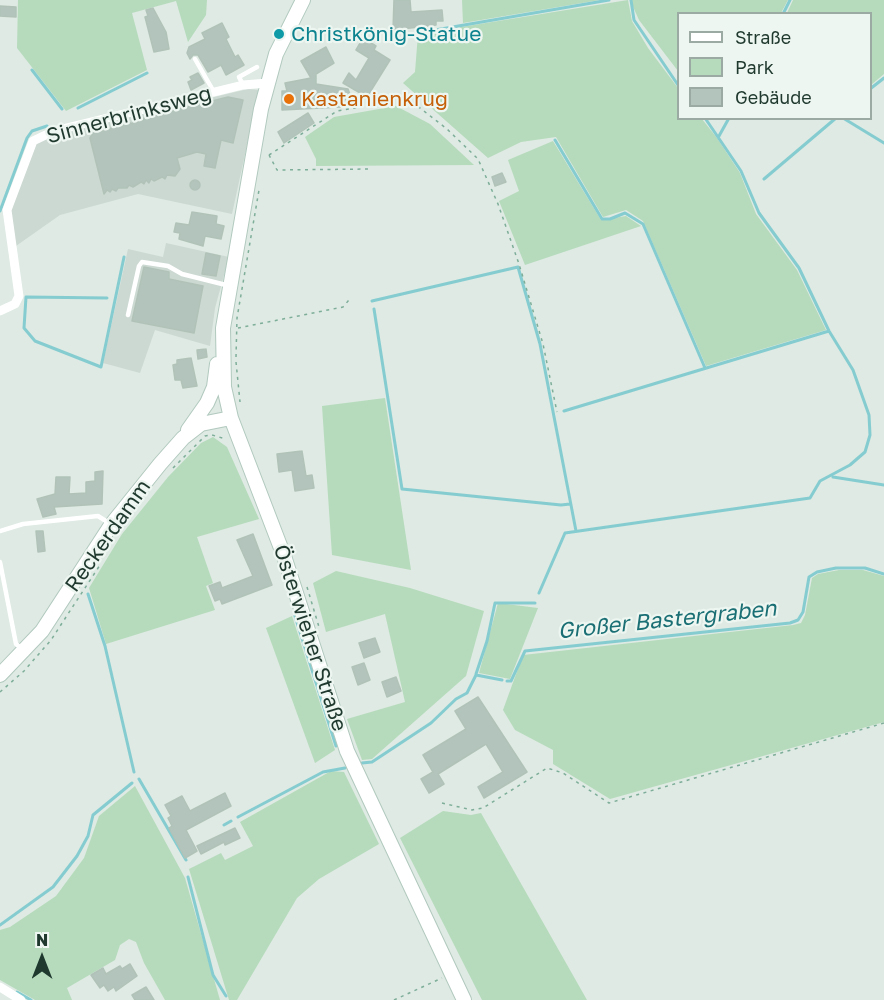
<!DOCTYPE html>
<html>
<head>
<meta charset="utf-8">
<style>
	body { margin:0 }
	#map { position:relative; width:884px; height:1000px; overflow:hidden; background:#deeae3; font-family:"Golos Text",sans-serif }
	canvas { display:block }
	.legend { position:absolute; left:677px; top:12px; width:195px; height:108px; box-sizing:border-box; background:#eef6f1; border:2px solid #9baaa3; margin:0; padding:8px 10px; list-style:none; font-size:18px; color:#1f392f }
	.legend li { display:flex; align-items:center; gap:12px; height:30px }
	.legend b { width:30px; border:2px solid #9baaa3 }
	.north { position:absolute; left:12px; top:928px; width:60px; height:60px; -webkit-text-stroke:4px #eef6f1; paint-order:stroke; rotate:0deg; font-size:16px; font-weight:700; line-height:24px; text-align:center; color:#1f392f }
	.north::after { content:''; display:block; margin:auto; width:21px; height:27px; background:#1f392f; clip-path:polygon(50% 0,100% 100%,50% 72%,0 100%) }
</style>
</head>
<body>
<div id="map">
<canvas width="884" height="1000"></canvas>
<ul class="legend">
<li><b style="height:8px;background:#fff"></b>Straße</li>
<li><b style="height:16px;background:#b6dbbc"></b>Park</li>
<li><b style="height:16px;background:#b3c4bc"></b>Gebäude</li>
</ul>
<div class="north">N</div>
</div>
<script>
const ctx = document.querySelector('canvas').getContext('2d');
ctx.lineJoin = 'round';
function fillPath(path, color) { ctx.fillStyle = color; ctx.fill(path, 'evenodd'); }
const poly = rows => new Path2D(rows.map(r => 'M' + r).join(''));
function trace(path, color, width, dash) { ctx.strokeStyle = color; ctx.lineWidth = width; ctx.lineCap = dash ? 'butt' : 'round'; ctx.setLineDash(dash || []); ctx.stroke(path); }
function drawText(font, color, halo, rows, align = 'center') {
  ctx.font = font + ' "Golos Text",sans-serif'; ctx.lineWidth = 4.5; ctx.setLineDash([]); ctx.textBaseline = 'middle'; ctx.strokeStyle = halo; ctx.fillStyle = color; for (const [text, x, y, turn = 0] of rows) {
    ctx.save(); ctx.translate(x, y); ctx.rotate((+turn || 0) * Math.PI / 180); ctx.textAlign = isNaN(turn) ? turn : align; if (halo) ctx.strokeText(text, 0, 0); ctx.fillText(text, 0, 0); ctx.restore();
  }
}
const built = poly([
	[248,89,259,90,232,214,138,194,60,215,16,246,10,211,36,144,46,137],
	[166,243,229,257,215,308,210,346,155,330,140,373,103,363,128,249,163,257]
]);
const green = poly([
	[18,0,207,0,206,15,188,42,176,1,132,13,147,70,66,111,17,48],
	[462,0,600,0,463,23],
	[628,0,632,21,648,48,678,88,678,118,702,119,717,138,740,173,756,214,797,270,826,330,706,366,643,221,626,210,603,217,556,137,521,142,488,158,403,83,415,72,418,34],
	[630,0,788,0,781,13,678,14,678,71,639,20],
	[793,0,884,0,884,74,871,85,870,14,787,13],
	[396,106,430,124,474,165,316,166,316,159,305,137,334,117],
	[553,141,601,220,626,216,641,226,525,265,499,201,519,191,508,160],
	[385,398,411,570,332,555,322,406],
	[213,437,227,447,259,519,197,537,213,583,206,586,215,610,106,644,89,588,122,534,168,477,201,443],
	[839,570,863,570,884,576,884,722,610,799,553,764,553,750,515,730,503,710,523,655,793,625,801,623,805,615,812,578,818,574],
	[336,571,410,588,484,611,466,676,372,759,362,760,347,719,405,702,385,614,326,632,313,583],
	[498,603,538,608,510,679,479,673],
	[292,616,335,750,315,763,266,628],
	[331,771,344,772,379,844,319,879,297,898,237,1000,229,1000,189,869,221,853,225,860,253,846,240,822],
	[135,786,185,878,220,1000,165,1000,144,963,136,942,129,939,120,945,115,960,67,988,72,1000,35,1000,0,980,0,930,10,927,56,896,84,858,99,816],
	[443,811,471,815,481,813,587,1000,482,1000,400,838]
]);
const stream = poly([
	[631,0,634,20,678,85],
	[783,14,790,0],
	[412,34,609,0],
	[32,70,62,109],
	[870,89,884,78],
	[78,108,147,73],
	[843,118,884,143],
	[719,136,729,118],
	[555,140,602,219,610,219,625,213,643,224,705,368],
	[764,179,836,118],
	[0,211,27,138,32,131,47,126],
	[107,298,26,297,24,328,35,341,101,367,124,257],
	[372,301,518,267,540,344,576,531],
	[374,309,402,489,561,505,570,504],
	[564,411,829,331],
	[833,477,884,485],
	[539,593,565,533,810,498,820,481,850,465,865,452,870,435,869,415,853,370,829,331,799,268,759,213,741,171,705,118],
	[88,594,105,646,134,772],
	[295,616,336,746],
	[476,674,487,641,495,603,535,603],
	[507,681,511,681,525,651,790,623,798,620,803,612,809,577,817,572,836,568,865,568,884,574],
	[362,763,372,762,431,723,456,699,467,693,476,675,502,680],
	[139,779,186,860],
	[238,817,323,772,345,768],
	[224,825,231,821],
	[188,877,213,975,226,996],
	[0,925,53,887,77,856,88,836,93,815,132,783],
	[17,992,31,1000]
]);
const building = poly([
	[394,0,410,0,411,12,442,10,443,21,436,21,436,25,393,30,394,0],
	[0,6,16,7,16,17,0,16,0,6],
	[153,8,166,32,169,49,154,52,145,17,148,16,146,10,153,8],
	[222,23,229,37,226,39,235,57,238,55,244,65,226,75,221,65,208,72,198,55,193,55,190,59,187,53,189,47,205,39,202,33,222,23],
	[363,38,376,46,374,50,390,60,367,97,343,83,349,73,356,80,369,58,356,50,363,38],
	[326,47,334,63,316,74,316,84,348,89,351,97,347,96,341,107,282,110,282,91,287,91,285,83,311,78,301,61,326,47],
	[198,73,204,83,191,90,188,82,192,80,190,77,198,73],
	[228,97,243,100,233,143,221,140,215,168,204,166,206,154,197,152,177,158,180,169,175,176,167,175,165,179,162,177,154,181,151,179,149,183,146,180,144,184,141,182,133,187,129,185,127,188,118,188,116,191,112,189,110,192,107,190,104,194,90,138,95,130,104,131,106,127,110,130,112,126,116,128,118,124,121,127,128,122,132,124,133,121,137,123,139,119,142,121,144,118,228,97],
	[308,113,314,123,284,143,278,132,308,113],
	[502,173,506,182,495,186,492,177,502,173],
	'190 185a5 5 0 1 1 10 0a5 5 0 1 1-10 0Z',
	[192,212,217,216,216,224,224,226,221,239,205,236,203,246,179,239,180,233,174,232,176,223,189,225,192,212],
	[206,253,220,256,216,276,202,274,206,253],
	[144,267,169,272,169,279,203,286,194,333,132,321,144,267],
	[206,349,207,357,198,359,197,350,206,349],
	[191,358,197,386,183,388,181,380,175,380,173,365,177,364,177,360,191,358],
	[302,451,306,476,312,475,314,488,295,491,292,470,279,472,277,454,302,451],
	[103,471,102,504,54,507,56,514,43,517,37,499,55,494,56,477,70,477,69,494,86,493,86,482,95,481,95,472,103,471],
	[36,531,43,531,45,551,38,552,36,531],
	[253,534,272,585,222,604,220,599,215,601,209,586,220,582,222,588,253,576,237,540,253,534],
	[375,638,380,652,364,658,359,643,375,638],
	[364,663,370,680,358,685,352,667,364,663],
	[396,677,401,691,387,697,382,682,396,677],
	[478,697,527,772,484,798,478,787,503,772,486,744,438,774,444,784,429,793,421,779,433,772,423,755,466,729,455,711,478,697],
	[225,793,231,806,186,830,197,851,185,858,169,828,172,826,168,818,171,816,165,805,182,796,190,811,225,793],
	[235,828,240,838,225,845,224,842,201,854,197,846,235,828],
	[130,964,137,976,116,991,114,987,108,991,104,985,100,988,91,975,103,968,106,974,120,966,122,969,130,964],
	[146,987,154,1000,135,1000,132,995,146,987]
]);
const path = poly([
	[269,155,337,111,401,100,411,101,447,129,478,159,498,204,519,264,543,344,557,412],
	[269,155,277,170,371,169],
	[238,328,343,307,349,300],
	[236,357,237,318,259,190],
	[236,362,240,402],
	[173,468,205,436,212,435,226,439],
	[307,587,319,627],
	[0,692,24,671,51,640,100,565],
	[442,803,472,810,483,808,547,768,563,773,609,803,884,723],
	[394,1000,442,978]
]);
const lane = poly([
	[195,59,214,92],
	[243,85,239,77,257,67],
	[128,315,139,266,142,262,168,266,182,274,226,285],
	[0,531,23,524,98,516,109,523],
	[0,562,16,644,21,648]
]);
const street = poly([
	[0,311,15,304,19,296,7,210,33,141,54,131,243,85,268,83],
	[0,987,21,1000]
]);
const secondary = poly([
	[303,0,276,54,261,109,223,328,224,387,231,418,284,556,347,751,464,1000],
	[188,430,207,403,214,387,217,364],
	[0,675,42,631,111,525,160,464,183,438,201,424,231,418]
]);
const markers = [
	[279,34,6,"#0f9aa8"],
	[289,99,6,"#e8710a"]
];
const cultureNames = [
	["Christkönig-Statue",291,34]
];
const foodNames = [
	["Kastanienkrug",301,99]
];
const streetNames = [
	["Sinnerbrinksweg",129,115,-15],
	["Reckerdamm",108,536,-55],
	["Österwieher Straße",310,638,72]
];
const waterNames = [
	["Großer Bastergraben",667,620,-6]
];
fillPath(built, '#ccd9d2');
fillPath(green, '#b6dbbc');
trace(stream, '#85ccd0', 3);
fillPath(building, '#b3c4bc');
trace(building, '#b1c3b9', 1.5);
trace(secondary, '#b1c9be', 16);
trace(path, '#7eae9a', 1.5, [3, 4.5]);
trace(lane, '#fff', 4.5);
trace(street, '#fff', 9);
trace(secondary, '#fff', 14);
for (const [x, y, r, color] of markers) { const dot = new Path2D(); dot.arc(x, y, r, 0, 2 * Math.PI); ctx.fillStyle = color; ctx.fill(dot); trace(dot, '#eef6f1', 2); }
drawText('21px', '#0d838f', '#eef6f1', cultureNames, 'left');
drawText('21px', '#c56008', '#eef6f1', foodNames, 'left');
drawText('21px', '#1f392f', '#eef6f1', streetNames);
drawText('italic 22px', '#1a6f74', '#eef6f1', waterNames);
</script>
</body>
</html>
